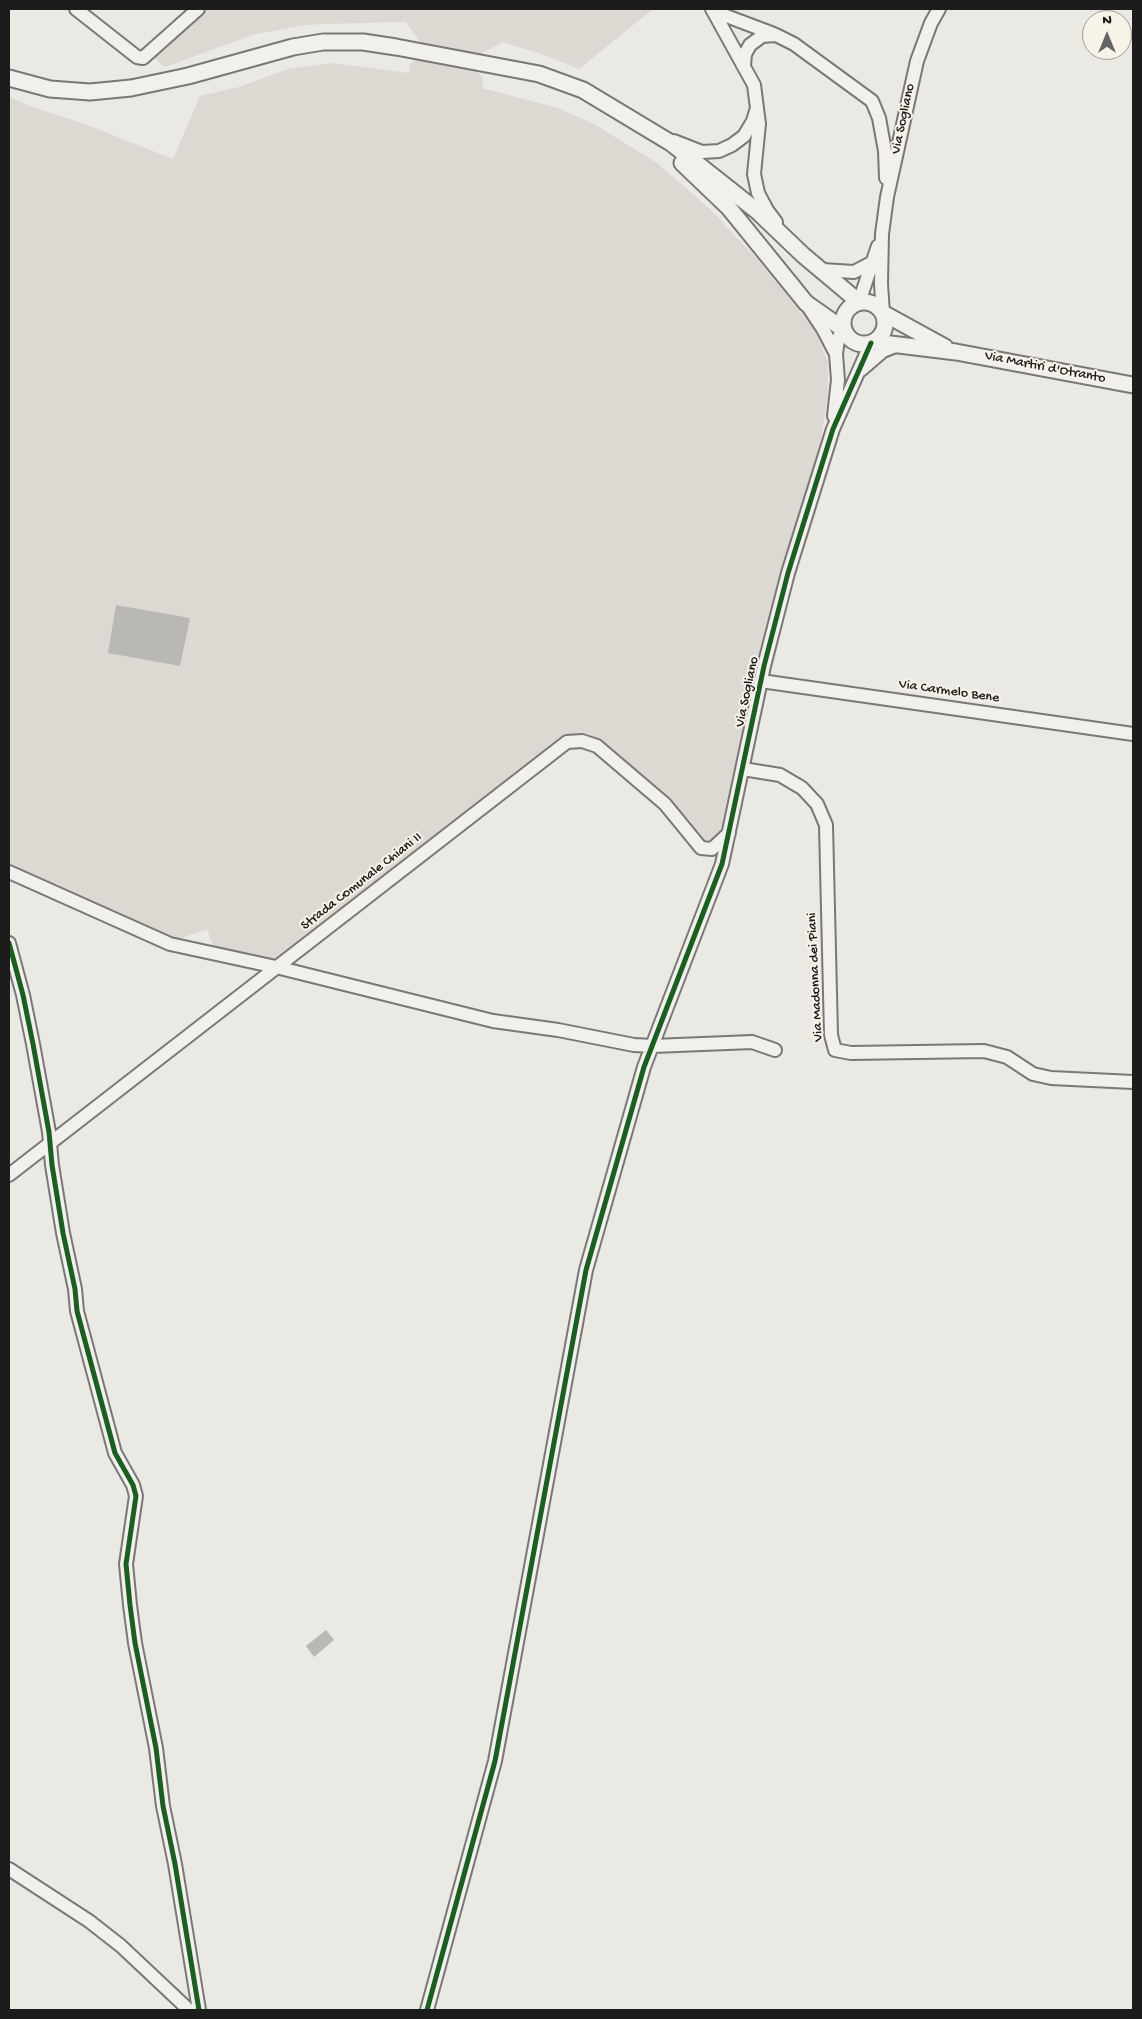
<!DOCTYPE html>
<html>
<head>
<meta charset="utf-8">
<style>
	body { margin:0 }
	#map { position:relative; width:1142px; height:2019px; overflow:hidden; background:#eae9e4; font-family:"Gochi Hand",sans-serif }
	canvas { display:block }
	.frame { position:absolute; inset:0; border:10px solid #1c1c1c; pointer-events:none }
	.north { position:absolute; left:1082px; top:10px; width:50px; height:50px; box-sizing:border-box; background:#f7f3e8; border:1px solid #9f9d96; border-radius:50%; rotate:0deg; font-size:14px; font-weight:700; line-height:20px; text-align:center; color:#1c1c1c }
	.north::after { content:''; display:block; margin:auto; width:18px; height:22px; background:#646462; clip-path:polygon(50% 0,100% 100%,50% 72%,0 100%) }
</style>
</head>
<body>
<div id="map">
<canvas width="1142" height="2019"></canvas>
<div class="frame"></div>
<div class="north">N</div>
</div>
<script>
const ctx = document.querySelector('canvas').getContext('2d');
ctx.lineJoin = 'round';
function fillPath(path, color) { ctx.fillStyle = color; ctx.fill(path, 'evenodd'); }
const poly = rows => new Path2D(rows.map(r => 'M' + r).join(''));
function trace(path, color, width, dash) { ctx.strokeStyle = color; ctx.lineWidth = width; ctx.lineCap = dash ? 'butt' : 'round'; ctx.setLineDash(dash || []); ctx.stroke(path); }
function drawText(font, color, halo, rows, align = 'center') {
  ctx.font = font + ' "Gochi Hand",sans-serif'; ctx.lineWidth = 4; ctx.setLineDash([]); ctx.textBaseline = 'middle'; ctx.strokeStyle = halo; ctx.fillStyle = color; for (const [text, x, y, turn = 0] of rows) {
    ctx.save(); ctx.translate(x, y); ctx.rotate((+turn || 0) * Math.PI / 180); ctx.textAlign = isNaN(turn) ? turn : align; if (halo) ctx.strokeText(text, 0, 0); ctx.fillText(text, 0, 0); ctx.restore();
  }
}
const built = poly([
	[202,9,653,9,579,69,547,56,503,42,480,54,477,71,483,79,482,88,558,108,594,124,657,163,710,209,758,260,811,325,818,337,828,362,828,395,820,445,773,601,739,761,731,784,732,791,727,815,723,816,723,831,708,844,706,844,647,781,593,736,581,732,569,736,274,960,213,946,207,929,179,939,139,925,9,864,9,97,36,108,85,124,173,159,200,96,239,87,288,69,331,63,409,73,410,64,420,57,422,45,406,22,325,24,305,25,252,35,165,67,151,55]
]);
const water = poly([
	[116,605,190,618,180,666,108,653],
	[326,1630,334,1640,314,1657,306,1646]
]);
const minor = poly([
	[76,9,137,57,143,58,198,9],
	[712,9,754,85,759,124,754,174,758,193,767,210,776,222],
	[713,11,774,34],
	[744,66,745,54,750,45,762,36,776,35,794,44,872,101,879,118,885,151,886,178],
	[674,141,702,152,719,151,732,145,744,136,753,121,756,111],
	[822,270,854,272,873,262],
	[859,302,878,246],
	[807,305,823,329,836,354],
	[883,313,881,284,882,234,887,197,917,61,931,23,939,9],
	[861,370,883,351,898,345],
	[834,416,838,380,836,354,838,339,843,329],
	[761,681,1133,734],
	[743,769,780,775,802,788,817,804,826,825,831,1035,835,1050,851,1053,984,1051,1007,1057,1033,1074,1051,1078,1133,1082],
	[9,872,170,944,276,967,493,1021,558,1030,634,1045,653,1046,752,1042,775,1050],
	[9,943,23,995,33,1044,49,1132,52,1165,63,1233,75,1289,77,1311,115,1453,133,1485,136,1496,126,1564,130,1605,135,1643,156,1748,163,1806,175,1864,199,2010],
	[9,1175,567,742,582,741,597,746,665,804,701,848,712,849,729,833],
	[9,1869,89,1921,121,1946,189,2010],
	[427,2010,495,1761,586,1270,644,1067,722,864,764,666,788,573,833,429,871,343]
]);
const major = poly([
	[9,78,50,89,90,92,131,88,188,76,293,47,323,42,363,42,396,47,539,74,583,90,671,143,757,211,803,255,859,302],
	[682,163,729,208,806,303,843,329],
	'843 323a21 21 0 1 1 42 0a21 21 0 1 1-42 0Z',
	[883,313,945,347],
	[874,342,956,352,1133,385]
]);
const cycleway = poly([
	[9,943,23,995,33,1044,49,1132,52,1165,63,1233,75,1289,77,1311,115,1453,133,1485,136,1496,126,1564,130,1605,135,1643,156,1748,163,1806,175,1864,199,2010],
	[427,2010,495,1761,586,1270,644,1067,722,864,764,666,788,573,833,429,871,343]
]);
const streetNames = [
	["Via Sogliano",904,119,-78],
	["Via Martiri d'Otranto",1045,368,11],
	["Via Sogliano",748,692,-78],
	["Via Carmelo Bene",949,692,8],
	["Strada Comunale Chiani II",362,882,-38],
	["Via Madonna dei Piani",816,977,-93]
];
fillPath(built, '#dbd9d2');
fillPath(water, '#bab8b2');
trace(minor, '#797876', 16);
trace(major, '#797876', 19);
trace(minor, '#f1f0ec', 12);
trace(major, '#f1f0ec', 15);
trace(cycleway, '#1b5e20', 5);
drawText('14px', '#1c1c1c', '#f7f3e8', streetNames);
</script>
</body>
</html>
